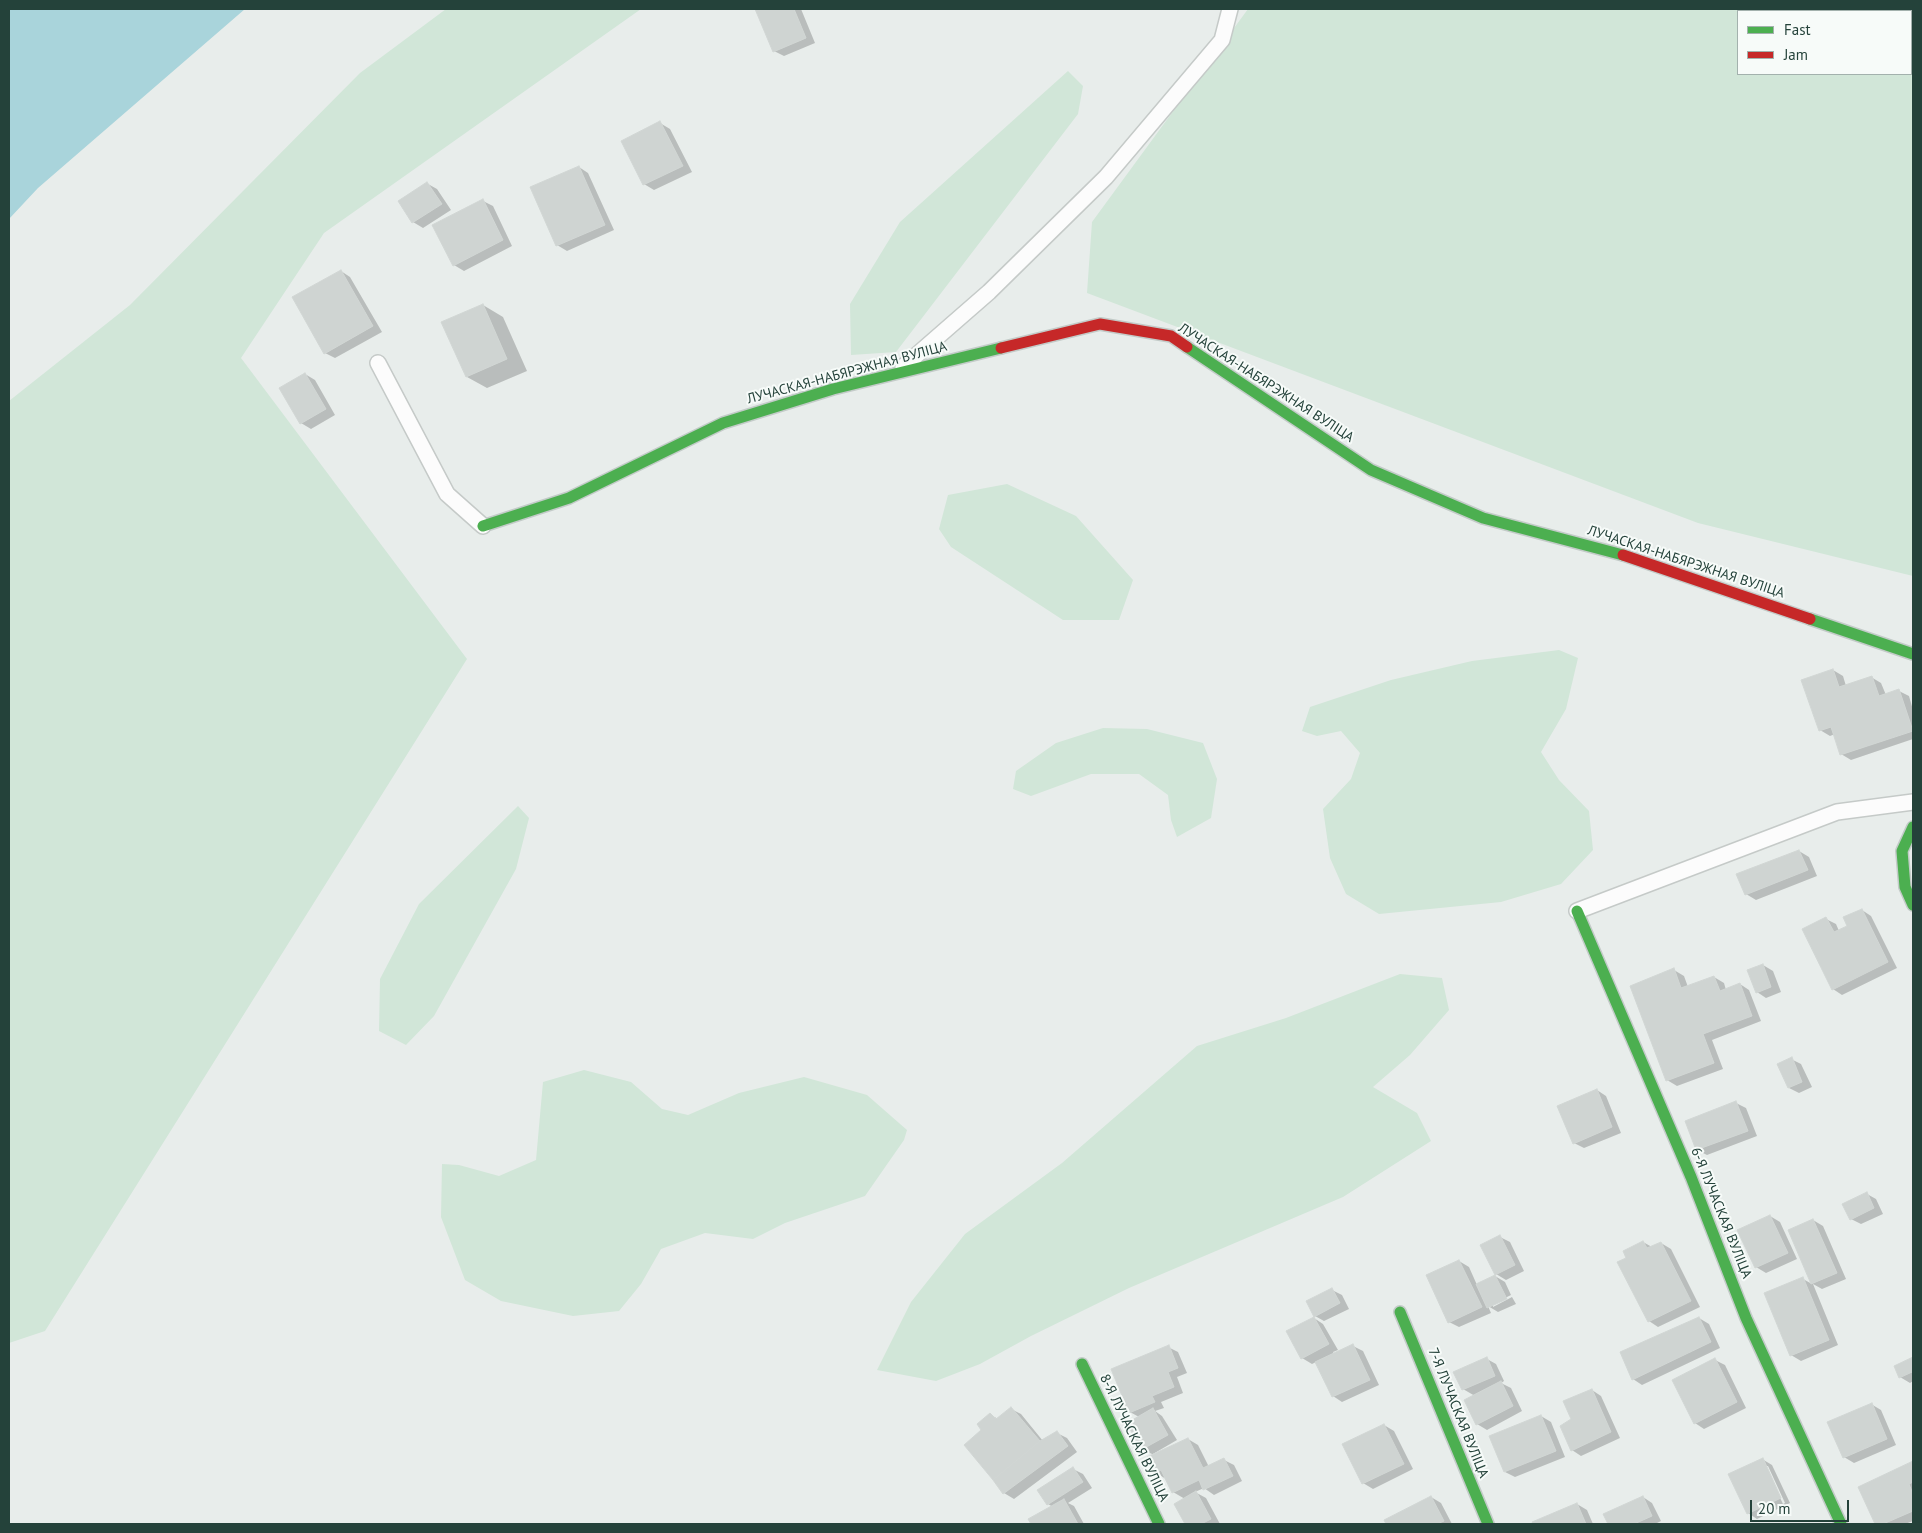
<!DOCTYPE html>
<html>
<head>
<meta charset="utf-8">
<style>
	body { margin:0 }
	#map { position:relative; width:1922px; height:1533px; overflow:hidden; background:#e8edeb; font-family:"PT Sans",sans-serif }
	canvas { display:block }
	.frame { position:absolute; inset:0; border:10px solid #24423a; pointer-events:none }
	.legend { position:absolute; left:1737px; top:10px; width:175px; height:65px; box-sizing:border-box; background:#f7fbf9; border:1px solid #a3b1ad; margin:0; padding:6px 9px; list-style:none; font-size:15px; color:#24423a }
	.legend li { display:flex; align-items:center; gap:10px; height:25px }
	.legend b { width:25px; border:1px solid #a3b1ad }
	.scale { position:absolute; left:1750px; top:1500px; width:99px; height:22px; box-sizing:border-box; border:2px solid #24423a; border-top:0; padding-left:6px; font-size:15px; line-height:18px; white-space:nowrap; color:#24423a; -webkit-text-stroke:4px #f7fbf9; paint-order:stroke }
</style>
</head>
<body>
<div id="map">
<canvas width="1922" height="1533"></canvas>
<div class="frame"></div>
<ul class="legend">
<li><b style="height:6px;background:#4caf50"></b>Fast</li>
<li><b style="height:6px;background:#c62828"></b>Jam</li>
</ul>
<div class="scale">20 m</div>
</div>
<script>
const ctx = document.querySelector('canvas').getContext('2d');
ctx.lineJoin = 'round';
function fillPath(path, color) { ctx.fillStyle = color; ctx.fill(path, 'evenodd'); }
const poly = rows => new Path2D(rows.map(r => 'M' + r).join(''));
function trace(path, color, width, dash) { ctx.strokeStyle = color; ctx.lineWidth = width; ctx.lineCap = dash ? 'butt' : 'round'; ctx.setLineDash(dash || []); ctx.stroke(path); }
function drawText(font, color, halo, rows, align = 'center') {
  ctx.font = font + ' "PT Sans",sans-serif'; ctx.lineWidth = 4; ctx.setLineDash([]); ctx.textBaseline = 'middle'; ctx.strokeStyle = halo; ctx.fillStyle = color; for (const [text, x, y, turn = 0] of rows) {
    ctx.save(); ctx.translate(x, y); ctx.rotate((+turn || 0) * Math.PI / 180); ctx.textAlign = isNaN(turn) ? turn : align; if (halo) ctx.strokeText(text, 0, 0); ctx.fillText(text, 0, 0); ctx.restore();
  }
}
const green = poly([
	[446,9,641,9,324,233,241,358,467,659,45,1331,9,1343,9,401,130,305,360,73],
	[1248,9,1913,9,1913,576,1698,523,1087,293,1092,222],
	[1738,11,1911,11,1911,74,1738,74],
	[1068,71,1083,86,1078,114,896,352,851,355,850,304,900,222],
	[1007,484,1076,516,1133,580,1119,620,1063,620,951,547,939,529,948,495],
	[1559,650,1578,658,1566,709,1541,752,1559,780,1589,811,1593,850,1561,884,1501,902,1379,914,1346,894,1330,858,1323,809,1351,779,1360,753,1341,731,1317,736,1302,731,1310,707,1391,680,1472,661],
	[1103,728,1147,729,1203,743,1217,779,1211,818,1177,837,1171,820,1168,795,1139,774,1091,774,1031,796,1013,789,1016,771,1056,743],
	[518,806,529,818,516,869,434,1016,406,1045,379,1031,380,979,419,904],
	[1400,974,1442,978,1449,1010,1410,1055,1373,1087,1417,1113,1431,1141,1343,1197,1129,1288,1031,1336,980,1364,936,1381,877,1370,911,1302,965,1234,1062,1163,1197,1046,1286,1018],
	[584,1070,631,1082,662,1109,688,1115,739,1093,804,1077,867,1095,907,1130,904,1140,865,1196,785,1223,753,1239,705,1233,661,1249,641,1284,619,1311,573,1316,501,1301,465,1280,441,1217,442,1164,459,1165,499,1176,536,1160,543,1082]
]);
const water = poly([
	[9,9,245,9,38,188,9,219]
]);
const shadow = poly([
	[756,9,801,9,815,43,784,56,774,51],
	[660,123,670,129,692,172,654,190,644,184],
	[579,167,588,173,614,230,567,251,557,245],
	[428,184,437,189,451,210,423,228,413,222],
	[483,201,493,206,512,246,464,271,454,265],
	[341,271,350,277,382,332,335,358,325,353],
	[483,305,503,317,527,371,487,388,467,377,443,323],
	[305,374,315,380,335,415,311,429,301,423],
	[1833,670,1843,676,1846,686,1871,677,1881,683,1886,695,1899,691,1909,696,1913,710,1913,739,1851,760,1841,754,1835,734,1830,736,1820,730],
	[1799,851,1809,857,1817,876,1756,900,1746,894],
	[1862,910,1871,916,1897,968,1842,995,1833,989,1826,919,1836,924,1839,931,1849,926],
	[1763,965,1773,971,1781,992,1766,998,1757,992],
	[1674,970,1684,976,1688,987,1714,977,1724,983,1726,990,1740,984,1749,990,1761,1021,1712,1040,1723,1069,1677,1086,1667,1080],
	[1791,1059,1801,1064,1812,1087,1799,1093,1789,1088],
	[1597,1090,1606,1096,1621,1133,1584,1148,1574,1143],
	[1736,1103,1746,1108,1757,1136,1707,1155,1697,1150,1686,1122],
	[1867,1194,1876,1199,1883,1214,1861,1224,1851,1219],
	[1770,1216,1780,1222,1797,1259,1766,1273,1756,1267],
	[1813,1220,1823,1226,1846,1279,1822,1289,1813,1284,1838,1345,1801,1361,1791,1355,1803,1279,1812,1284,1789,1231],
	[1500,1237,1510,1242,1524,1271,1506,1280,1496,1274],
	[1643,1242,1652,1247,1661,1243,1671,1249,1700,1307,1658,1327,1649,1321],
	[1459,1261,1469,1267,1477,1285,1495,1276,1505,1282,1511,1295,1493,1304,1493,1307,1512,1297,1516,1304,1498,1312,1488,1306,1491,1313,1459,1327,1449,1322],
	[1332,1290,1342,1295,1349,1309,1324,1321,1315,1316],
	[1314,1318,1323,1324,1338,1350,1333,1352,1334,1354,1353,1346,1363,1351,1379,1385,1342,1402,1333,1396,1316,1362,1312,1364,1302,1358],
	[1699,1318,1709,1324,1720,1348,1642,1385,1633,1379],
	[1168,1347,1178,1352,1187,1373,1177,1377,1183,1393,1161,1402,1164,1408,1155,1411,1162,1416,1177,1440,1153,1454,1154,1455,1142,1449,1139,1417,1130,1412],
	[1913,1358,1913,1381,1910,1383,1900,1377,1895,1366],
	[1487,1359,1496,1364,1504,1381,1501,1383,1511,1388,1522,1411,1487,1430,1477,1424,1475,1396,1463,1389],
	[1715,1360,1725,1365,1746,1408,1704,1429,1695,1423],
	[1592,1390,1601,1396,1620,1438,1581,1456,1572,1450,1573,1419],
	[1871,1404,1881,1410,1896,1445,1854,1463,1844,1457],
	[1011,1409,1021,1414,1043,1441,1057,1433,1067,1438,1077,1452,1014,1499,1004,1493,983,1430,991,1415,998,1419],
	[1541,1416,1551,1422,1565,1457,1515,1477,1505,1472],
	[1384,1425,1394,1431,1413,1469,1373,1489,1363,1483],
	[1188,1439,1198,1445,1209,1467,1224,1460,1234,1465,1242,1481,1214,1495,1204,1488,1195,1492,1206,1498,1220,1524,1186,1524,1175,1504,1185,1499,1173,1492,1166,1479,1156,1473],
	[1762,1459,1772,1465,1790,1503,1757,1519,1748,1513],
	[1765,1466,1768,1466,1785,1503,1783,1504],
	[1913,1463,1913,1521,1905,1524,1876,1524,1859,1487],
	[1073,1469,1083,1474,1092,1488,1068,1503,1074,1506,1084,1524,1032,1524,1030,1519,1053,1507,1048,1504],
	[1431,1497,1441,1503,1452,1524,1387,1524,1385,1521],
	[1643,1497,1652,1503,1661,1521,1655,1524,1609,1524,1605,1515],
	[1577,1504,1587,1510,1593,1524,1535,1524,1534,1522]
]);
const building = poly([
	[755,9,794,9,806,38,773,52,755,9],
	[660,121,683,166,643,185,621,141,660,121],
	[579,166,605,225,556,246,530,187,579,166],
	[427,182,442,204,412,223,398,201,427,182],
	[483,199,503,240,453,266,432,225,483,199],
	[341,270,373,326,324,354,292,297,341,270],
	[483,304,507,359,466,377,441,322,483,304],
	[305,373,326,409,300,424,279,388,305,373],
	[1833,669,1839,687,1872,676,1879,696,1899,689,1913,731,1840,755,1831,727,1819,731,1801,680,1833,669],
	[1799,850,1808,870,1745,895,1736,874,1799,850],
	[1862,909,1888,962,1832,990,1802,929,1826,917,1834,932,1847,926,1843,917,1862,909],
	[1763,964,1771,987,1756,993,1747,970,1763,964],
	[1674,968,1681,988,1714,976,1720,991,1740,983,1752,1016,1703,1034,1714,1063,1666,1081,1630,986,1674,968],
	[1792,1057,1802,1082,1788,1088,1777,1064,1792,1057],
	[1597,1089,1612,1127,1573,1144,1557,1106,1597,1089],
	[1736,1101,1748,1131,1696,1150,1685,1121,1736,1101],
	[1867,1192,1874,1208,1850,1220,1842,1204,1867,1192],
	[1770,1215,1788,1253,1755,1268,1737,1230,1770,1215],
	[1813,1219,1837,1273,1811,1284,1788,1230,1813,1219],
	[1500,1235,1515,1265,1495,1275,1480,1245,1500,1235],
	[1643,1241,1647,1248,1661,1242,1691,1301,1648,1322,1617,1262,1626,1258,1623,1251,1643,1241],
	[1459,1260,1482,1307,1448,1323,1426,1275,1459,1260],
	[1495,1275,1507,1299,1487,1308,1476,1284,1495,1275],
	[1803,1277,1829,1340,1790,1356,1764,1293,1803,1277],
	[1332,1288,1340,1303,1314,1317,1306,1301,1332,1288],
	[1314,1317,1329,1344,1301,1359,1286,1331,1314,1317],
	[1699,1317,1711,1342,1632,1380,1620,1352,1699,1317],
	[1353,1344,1370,1380,1332,1397,1315,1362,1353,1344],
	[1169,1345,1178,1368,1168,1372,1174,1387,1152,1396,1155,1402,1129,1413,1111,1369,1169,1345],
	[1487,1357,1495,1376,1462,1390,1453,1372,1487,1357],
	[1913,1357,1913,1375,1912,1372,1899,1378,1894,1366,1913,1357],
	[1715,1358,1737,1402,1694,1424,1672,1380,1715,1358],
	[1501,1381,1513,1406,1476,1425,1464,1400,1501,1381],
	[1592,1389,1611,1432,1571,1451,1560,1426,1571,1419,1563,1401,1592,1389],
	[1872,1403,1887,1439,1843,1458,1827,1422,1872,1403],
	[1011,1407,1040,1441,993,1480,964,1445,981,1430,977,1424,990,1413,996,1419,1011,1407],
	[1153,1408,1168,1435,1141,1450,1127,1423,1153,1408],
	[1541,1415,1556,1451,1504,1472,1489,1436,1541,1415],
	[1384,1424,1404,1464,1362,1484,1342,1444,1384,1424],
	[1057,1431,1068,1446,1003,1494,993,1480,1040,1441,1057,1431],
	[1188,1438,1203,1468,1224,1458,1233,1476,1203,1490,1199,1480,1172,1493,1161,1470,1155,1474,1147,1457,1188,1438],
	[1763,1458,1781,1498,1747,1514,1728,1474,1763,1458],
	[1913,1461,1913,1482,1909,1484,1913,1494,1913,1511,1883,1524,1875,1524,1858,1487,1913,1461],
	[1073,1467,1083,1482,1047,1505,1037,1490,1073,1467],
	[1196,1491,1211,1519,1201,1524,1185,1524,1174,1504,1196,1491],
	[1431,1496,1444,1521,1437,1524,1386,1524,1384,1520,1431,1496],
	[1643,1496,1652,1516,1634,1524,1608,1524,1603,1514,1643,1496],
	[1064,1499,1078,1524,1031,1524,1028,1519,1064,1499],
	[1577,1503,1586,1524,1533,1524,1532,1522,1577,1503]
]);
const lane = poly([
	[378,363,447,494,483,526],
	[903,367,989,292,1106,177,1222,40,1230,9],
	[1577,911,1837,812,1913,802]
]);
const fast = poly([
	[1187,347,1371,470,1483,518,1623,555],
	[483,526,569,498,723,423,833,389,1001,348],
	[1810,619,1913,654],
	[1913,827,1902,851,1905,887,1913,905],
	[1577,911,1691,1177,1746,1318,1841,1524],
	[1400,1312,1488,1524],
	[1082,1364,1159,1524]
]);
const jam = poly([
	[1001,348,1100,324,1171,336,1187,347],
	[1623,555,1810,619]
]);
const streetNames = [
	["ЛУЧАСКАЯ-НАБЯРЭЖНАЯ ВУЛІЦА",847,373,-15],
	["ЛУЧАСКАЯ-НАБЯРЭЖНАЯ ВУЛІЦА",1266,383,33],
	["ЛУЧАСКАЯ-НАБЯРЭЖНАЯ ВУЛІЦА",1686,562,18],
	["6-Я ЛУЧАСКАЯ ВУЛІЦА",1721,1213,68],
	["7-Я ЛУЧАСКАЯ ВУЛІЦА",1458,1413,68],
	["8-Я ЛУЧАСКАЯ ВУЛІЦА",1134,1438,64]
];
fillPath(green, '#d1e6d8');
fillPath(water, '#a9d4db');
fillPath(shadow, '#0003');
fillPath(building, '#cfd4d2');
trace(building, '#d1d6d4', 1);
trace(lane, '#c5cac8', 18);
trace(fast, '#c3cbc8', 14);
trace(jam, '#c3cbc8', 14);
trace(lane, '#fcfcfc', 15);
trace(fast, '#4caf50', 11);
trace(jam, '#c62828', 11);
drawText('14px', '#24423a', '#f7fbf9', streetNames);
</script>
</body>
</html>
